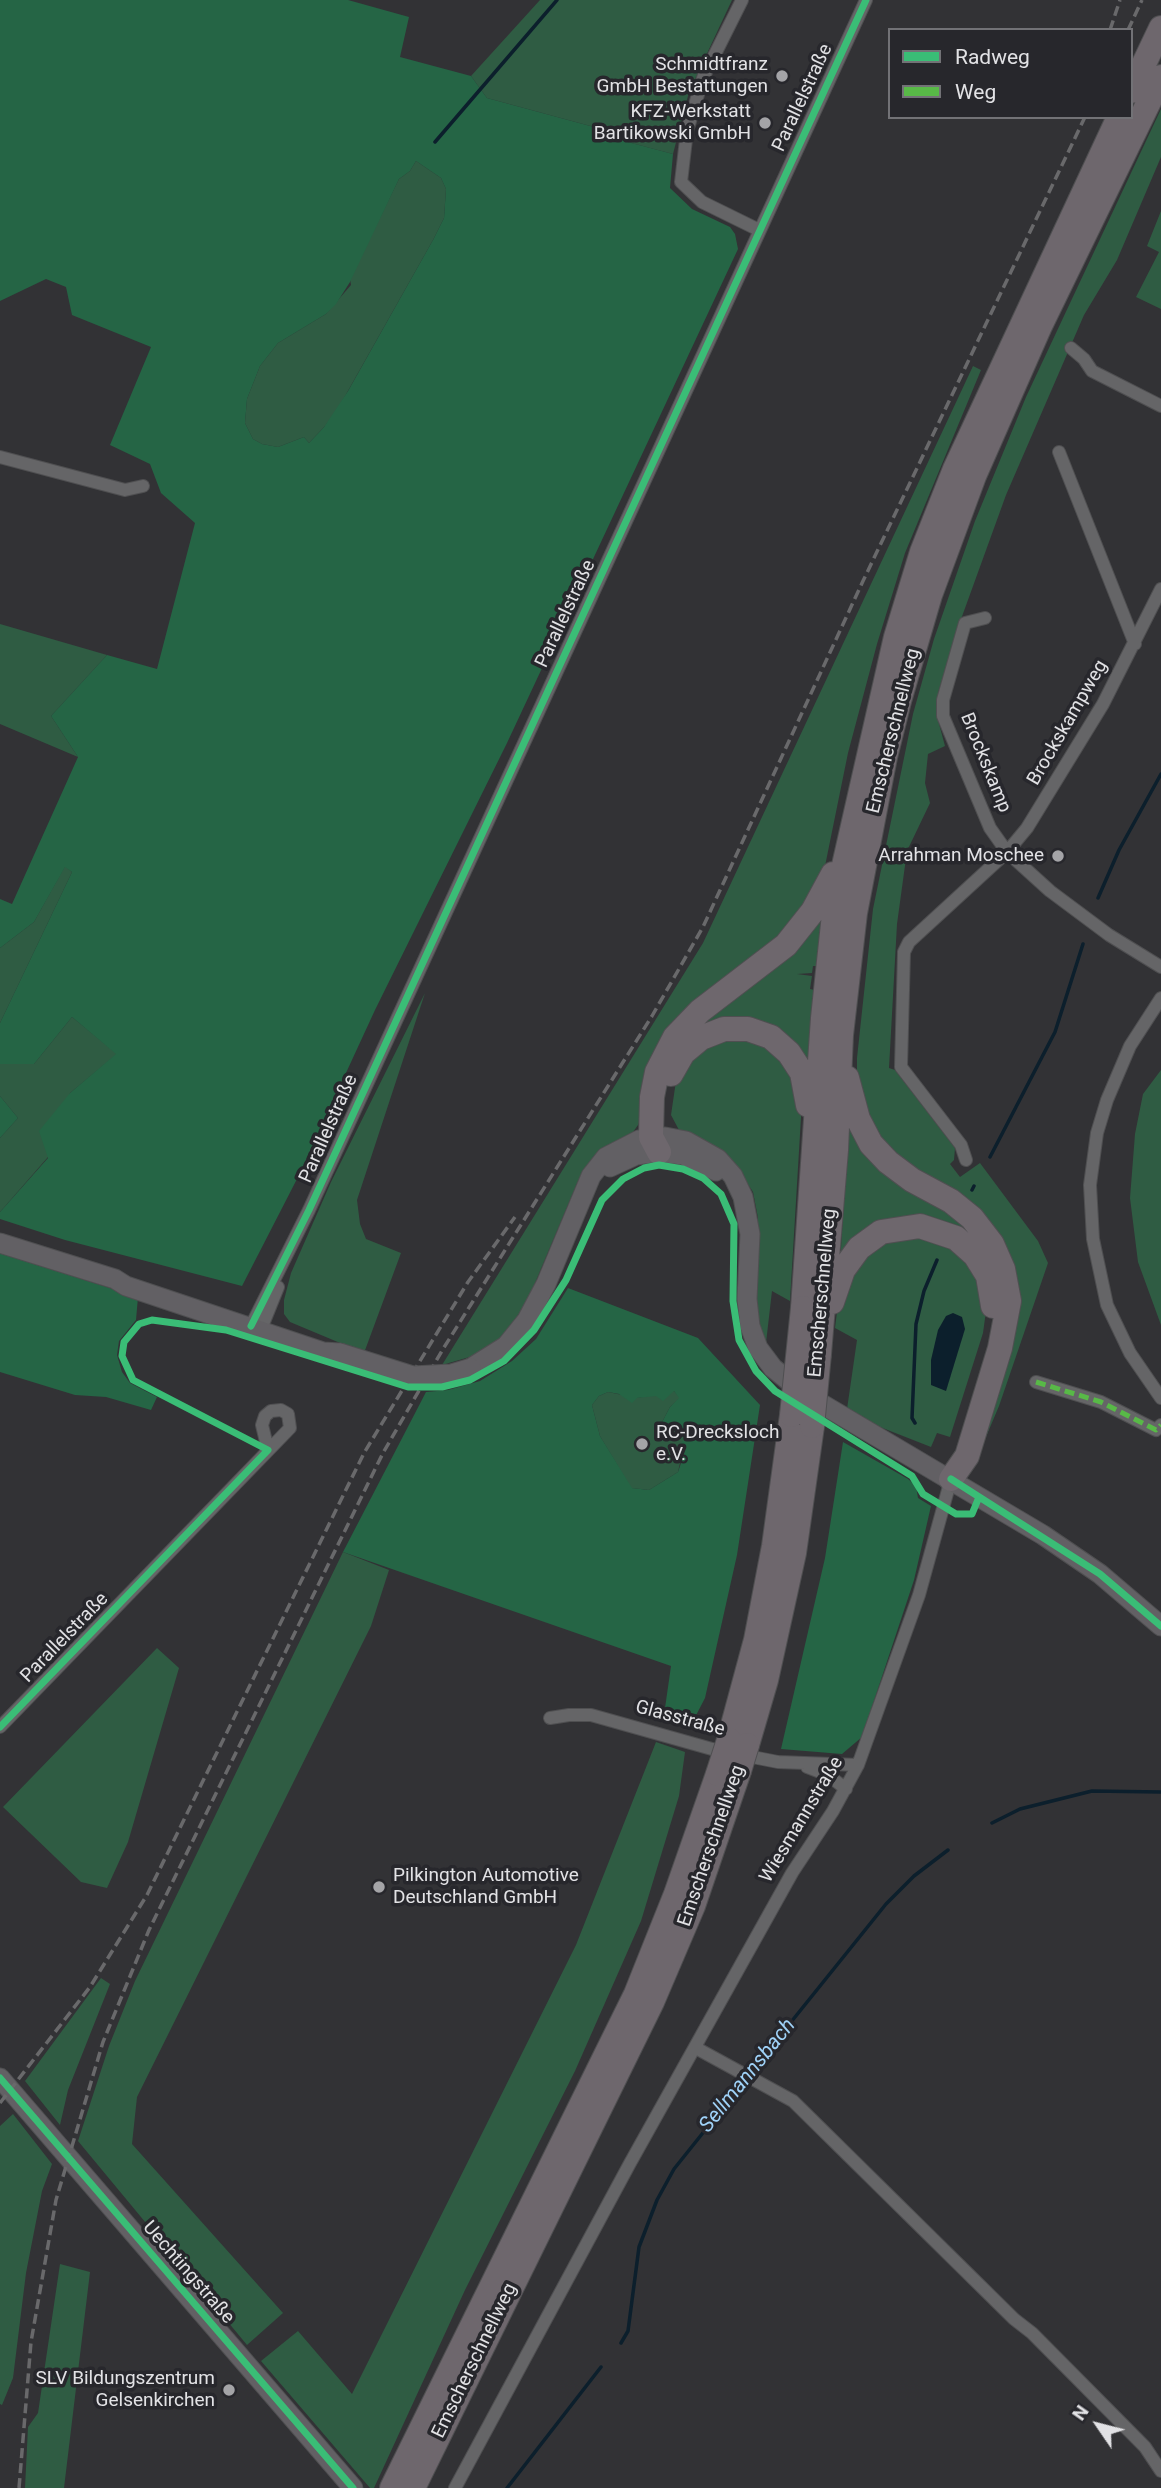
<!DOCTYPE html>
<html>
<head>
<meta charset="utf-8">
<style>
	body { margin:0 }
	#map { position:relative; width:1161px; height:2488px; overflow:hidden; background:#323235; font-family:Roboto,sans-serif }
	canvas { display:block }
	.legend { position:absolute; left:888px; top:28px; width:245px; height:91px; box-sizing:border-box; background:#27272c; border:2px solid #727276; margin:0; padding:9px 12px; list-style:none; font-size:21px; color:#e2e2e5 }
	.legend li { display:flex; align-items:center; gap:14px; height:35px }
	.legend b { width:35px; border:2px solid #727276 }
	.north { position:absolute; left:1063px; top:2390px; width:70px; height:70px; -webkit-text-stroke:5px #27272c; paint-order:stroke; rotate:305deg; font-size:19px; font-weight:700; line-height:28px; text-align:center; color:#e2e2e5 }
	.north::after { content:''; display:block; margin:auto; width:24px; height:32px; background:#e2e2e5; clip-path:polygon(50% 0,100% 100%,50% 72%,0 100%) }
</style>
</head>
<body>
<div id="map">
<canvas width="1161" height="2488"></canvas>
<ul class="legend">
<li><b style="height:9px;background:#3abd76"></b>Radweg</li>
<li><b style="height:9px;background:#58b947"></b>Weg</li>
</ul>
<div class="north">N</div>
</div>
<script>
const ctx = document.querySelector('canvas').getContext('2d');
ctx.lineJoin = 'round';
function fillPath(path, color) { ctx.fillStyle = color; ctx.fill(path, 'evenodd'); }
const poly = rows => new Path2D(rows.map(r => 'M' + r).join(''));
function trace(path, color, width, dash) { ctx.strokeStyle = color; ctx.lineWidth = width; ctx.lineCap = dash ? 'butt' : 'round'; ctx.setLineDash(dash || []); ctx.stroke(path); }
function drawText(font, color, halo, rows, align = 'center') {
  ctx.font = font + ' Roboto,sans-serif'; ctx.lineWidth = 7; ctx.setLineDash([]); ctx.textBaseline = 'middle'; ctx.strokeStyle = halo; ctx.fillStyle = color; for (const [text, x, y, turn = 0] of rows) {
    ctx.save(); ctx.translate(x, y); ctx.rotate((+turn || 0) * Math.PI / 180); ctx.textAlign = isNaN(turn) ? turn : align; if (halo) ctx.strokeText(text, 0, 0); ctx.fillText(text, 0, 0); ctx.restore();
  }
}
const green = poly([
	[540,0,732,0,689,92,673,154,593,133,594,127,487,98,471,76],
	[1161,109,1161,157,1117,260,1084,315,1006,495,960,622,938,693,938,720,945,746,928,754,925,783,930,803,907,851,897,924,889,1068,895,1070,955,1148,954,1160,950,1164,960,1177,980,1163,1038,1241,1048,1263,999,1406,975,1463,1013,1271,896,1158,870,1124,857,1075,857,1058,873,909,913,714,934,639,975,521,1026,397],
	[416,161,441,178,446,189,444,218,433,240,336,412,324,427,309,443,304,437,278,447,262,444,253,439,245,423,247,399,260,366,278,343,326,314,351,285,350,278,399,179,410,171],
	[1161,211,1161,309,1136,297,1159,252,1147,246],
	[973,366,981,370,905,553,877,644,848,753,824,871,787,933,688,1009,638,1125,633,1132,589,1165,578,1181,527,1302,508,1330,495,1344,473,1356,442,1365,703,943],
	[0,624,107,655,51,716,78,757,0,724],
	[65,866,72,872,0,1023,0,948,34,922],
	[825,902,816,966,813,966,812,973,797,974,812,976,810,989,815,990,807,1072,772,1031,677,1049],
	[425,993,357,1200,360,1224,366,1239,401,1253,364,1353,290,1322,284,1314,284,1300,291,1273,331,1182],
	[72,1017,117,1054,70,1093,48,1157,0,1212,0,1138,18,1118,0,1096,0,1064,34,1064],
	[745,1034,785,1056,802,1101,790,1301,772,1291,766,1343,759,1329,754,1300,758,1218,753,1192,734,1163,723,1152,679,1130,671,1115,677,1074,696,1048],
	[1161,1070,1161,1325,1138,1262,1130,1198,1135,1134,1143,1094],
	[849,1117,967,1222,998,1296,929,1223,840,1264],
	[931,1235,970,1259,987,1304,983,1333,950,1437,937,1433,931,1447,880,1427,847,1409,857,1340,835,1328,839,1296,874,1242],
	[674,1391,680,1398,670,1407,655,1435,677,1430,682,1433,685,1440,678,1472,649,1490,631,1488,600,1436,592,1405,599,1396,608,1392,637,1398],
	[343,1552,389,1570,371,1626,137,2097,132,2144,283,2313,247,2345,78,2141,109,2046,135,1981],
	[157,1648,179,1668,128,1842,107,1888,81,1882,3,1807],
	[656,1742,685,1752,679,1796,641,1921,575,2071,465,2290,374,2488,370,2488,261,2361,298,2331,352,2394,576,1945],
	[101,1978,110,1984,68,2090,60,2125,25,2081],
	[13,2114,52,2164,42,2191,26,2273,13,2378,2,2405,0,2404,0,2126],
	[60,2264,90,2272,64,2488,25,2488,28,2427,38,2413]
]);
const forest = poly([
	[0,0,348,0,409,17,400,57,471,76,487,98,594,127,594,133,673,154,670,188,692,209,730,227,735,234,738,249,507,743,375,1010,298,1177,242,1286,65,1240,0,1219,0,1212,48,1158,39,1131,70,1093,116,1054,72,1017,34,1064,0,1064,0,1023,72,872,65,867,34,922,0,948,0,899,12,904,78,757,51,716,107,655,157,669,195,523,161,493,150,464,110,445,151,347,72,315,66,287,46,279,0,301],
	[416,161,441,178,446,189,444,218,433,240,348,391,324,427,309,443,304,437,278,447,262,444,253,439,245,423,247,399,260,366,278,343,326,314,336,304,350,282,399,179,410,171],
	[0,1096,18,1118,0,1138],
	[0,1253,138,1297,136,1320,119,1341,117,1355,122,1372,130,1383,157,1397,151,1410,106,1397,75,1395,0,1372],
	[568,1288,698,1338,760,1405,737,1555,705,1698,690,1727,663,1722,671,1666,343,1552,426,1392,448,1390,480,1381,512,1361,536,1339],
	[674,1391,679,1398,670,1407,655,1435,677,1430,682,1433,684,1440,676,1448,683,1457,678,1472,649,1490,632,1488,600,1436,592,1405,599,1396,608,1392,619,1394,632,1403,637,1398,656,1396,663,1401],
	[843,1442,908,1479,916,1486,918,1498,931,1506,914,1580,862,1737,842,1754,781,1749,825,1558]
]);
const water = poly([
	[953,1313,962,1317,965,1329,946,1391,931,1385,931,1360,938,1330,946,1316]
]);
const stream = poly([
	[435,142,557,0],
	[1098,898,1119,850,1161,774],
	[990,1157,1055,1032,1083,944],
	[972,1190,974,1186],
	[915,1423,912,1418,916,1324,924,1291,937,1260],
	[992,1823,1020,1809,1092,1791,1161,1792],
	[750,2073,886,1904,914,1876,948,1850],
	[621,2343,628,2331,639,2247,657,2200,674,2169,746,2079],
	[507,2488,601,2367]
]);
const street = poly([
	[742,0,703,78,687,131,681,182,702,202,759,230],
	[1071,348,1084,359,1092,371,1161,406],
	[1059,452,1135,644],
	[0,457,125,490,143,486],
	[985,618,965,623,943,700,943,716,990,828,1007,852,1050,891,1109,935,1161,967],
	[1161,998,1130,1046,1107,1100,1097,1133,1090,1185,1093,1239,1107,1305,1130,1353,1161,1398],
	[966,1160,961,1145,901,1067,904,952,909,942,1007,852,1027,828,1103,704,1161,589],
	[251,1326,309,1210,866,0],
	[261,1329,278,1287],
	[1036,1382,1101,1402,1156,1430,1161,1425],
	[550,1718,569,1715,591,1715,712,1749,778,1762,858,1765],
	[0,1727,290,1428,288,1414,281,1410,271,1411,265,1416,262,1425,268,1450],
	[807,1767,828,1775,846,1789],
	[696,2048,793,2101,1014,2319,1032,2333,1145,2447,1161,2471],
	[455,2488,629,2165,792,1873,833,1811,858,1765,919,1595,951,1479]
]);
const secondary = poly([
	[610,1167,636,1155,659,1152,683,1155,716,1171],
	[0,1243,115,1279,126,1286,323,1352,340,1353],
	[471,1368,506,1346,527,1320,546,1284,591,1176,606,1157,639,1140,665,1137,686,1141,718,1159,733,1176,743,1197,750,1234,747,1299,750,1326,758,1348,773,1368,805,1394,1043,1535,1100,1574,1161,1626],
	[0,2078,353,2488]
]);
const highway = poly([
	[1131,91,1161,28],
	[671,1074,683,1053,701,1038,724,1029,748,1029,771,1037,789,1053,802,1073,808,1105],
	[847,1078,858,1119,871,1144,888,1162,912,1180,951,1201,972,1218,992,1244,1003,1269,1009,1301,1000,1348,967,1456,951,1479],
	[659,1152,651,1137,652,1097,657,1072,675,1037,700,1011,786,945,813,911,833,874],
	[832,1302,843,1270,859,1248,881,1232,920,1226,956,1238,975,1255,988,1276,993,1306],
	[803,1308,823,1018,835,905,896,637,922,552,955,469,1119,117],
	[819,1354,836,1150,841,1035,855,913,885,757,899,701,930,595,974,476,1040,326,1161,77],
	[729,1740,756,1640,774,1546,792,1415],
	[747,1745,766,1680,794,1553,812,1426],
	[392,2488,636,1994,676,1894,718,1774],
	[413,2488,652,2002,693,1906,739,1771]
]);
const rail = poly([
	[1110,30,1120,0],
	[1128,30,1142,0],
	[0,2103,90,1987,147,1895,364,1453,468,1282,515,1217],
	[19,2488,31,2342,56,2200,103,2042,149,1930,383,1453,443,1349,652,1016,703,927,863,581,1085,117]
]);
const secondaryBridge = poly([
	[340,1353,413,1376,451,1374,471,1368]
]);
const highwayBridge = poly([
	[792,1415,803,1308],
	[812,1426,819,1354],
	[739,1771,747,1745],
	[718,1774,729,1740]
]);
const quiet = poly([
	[1036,1382,1101,1402,1156,1430,1161,1425]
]);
const cycleway = poly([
	[251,1326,309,1210,866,0],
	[951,1479,1100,1574,1161,1626],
	[0,1727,268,1450,133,1380,122,1356,124,1342,139,1324,152,1320,226,1330,408,1387,442,1387,470,1380,504,1361,534,1330,566,1280,602,1200,623,1179,644,1168,659,1165,683,1169,703,1178,721,1194,734,1224,733,1301,739,1340,756,1371,775,1391,912,1476,923,1494,956,1514,972,1514,979,1497],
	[0,2078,353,2488]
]);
const markers = [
	[782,76,7,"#a4a4a7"],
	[765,123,7,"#a4a4a7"],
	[1058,856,7,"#a4a4a7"],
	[642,1444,7,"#a4a4a7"],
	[379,1887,7,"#a4a4a7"],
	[229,2390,7,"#a4a4a7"]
];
const poiNames = [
	["Schmidtfranz",768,65],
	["GmbH Bestattungen",768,87],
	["KFZ-Werkstatt",751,112],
	["Bartikowski GmbH",751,134],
	["Arrahman Moschee",1044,856],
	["RC-Drecksloch",656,1433,"left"],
	["e.V.",656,1455,"left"],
	["Pilkington Automotive",393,1876,"left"],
	["Deutschland GmbH",393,1898,"left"],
	["SLV Bildungszentrum",215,2379],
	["Gelsenkirchen",215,2401]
];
const streetNames = [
	["Parallelstraße",803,98,-65],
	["Parallelstraße",566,614,-65],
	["Brockskampweg",1068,723,-60],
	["Emscherschnellweg",894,731,-76],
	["Brockskamp",985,763,68],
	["Parallelstraße",329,1129,-66],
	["Emscherschnellweg",823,1293,-85],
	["Parallelstraße",65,1638,-46],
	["Glasstraße",680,1719,15],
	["Wiesmannstraße",802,1820,-59],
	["Emscherschnellweg",712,1846,-71],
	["Uechtingstraße",188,2273,49],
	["Emscherschnellweg",475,2361,-64]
];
const waterNames = [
	["Sellmannsbach",748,2076,-51]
];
fillPath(green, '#2f5c43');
fillPath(forest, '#256545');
fillPath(water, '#0c1f2c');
trace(stream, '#0c1f2c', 3.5);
trace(street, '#4f4f51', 14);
trace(secondary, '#4f4f51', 21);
trace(highway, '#4f4f51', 26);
trace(street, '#656567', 12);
trace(secondary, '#626064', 19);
trace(highway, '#6e676d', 24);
trace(rail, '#69696b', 3.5, [10, 5]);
trace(secondaryBridge, '#4f4f51', 21, []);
trace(highwayBridge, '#4f4f51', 26, []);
trace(secondaryBridge, '#626064', 19);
trace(highwayBridge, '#6e676d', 24);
trace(quiet, '#58b947', 5, [10, 5]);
trace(cycleway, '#3abd76', 7);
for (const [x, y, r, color] of markers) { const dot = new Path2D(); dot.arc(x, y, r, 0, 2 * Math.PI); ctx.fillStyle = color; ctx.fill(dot); trace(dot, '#27272c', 2.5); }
drawText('19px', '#e2e2e5', '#27272c', poiNames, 'right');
drawText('19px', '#e2e2e5', '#27272c', streetNames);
drawText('italic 21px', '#9fd2f8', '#27272c', waterNames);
</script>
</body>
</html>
